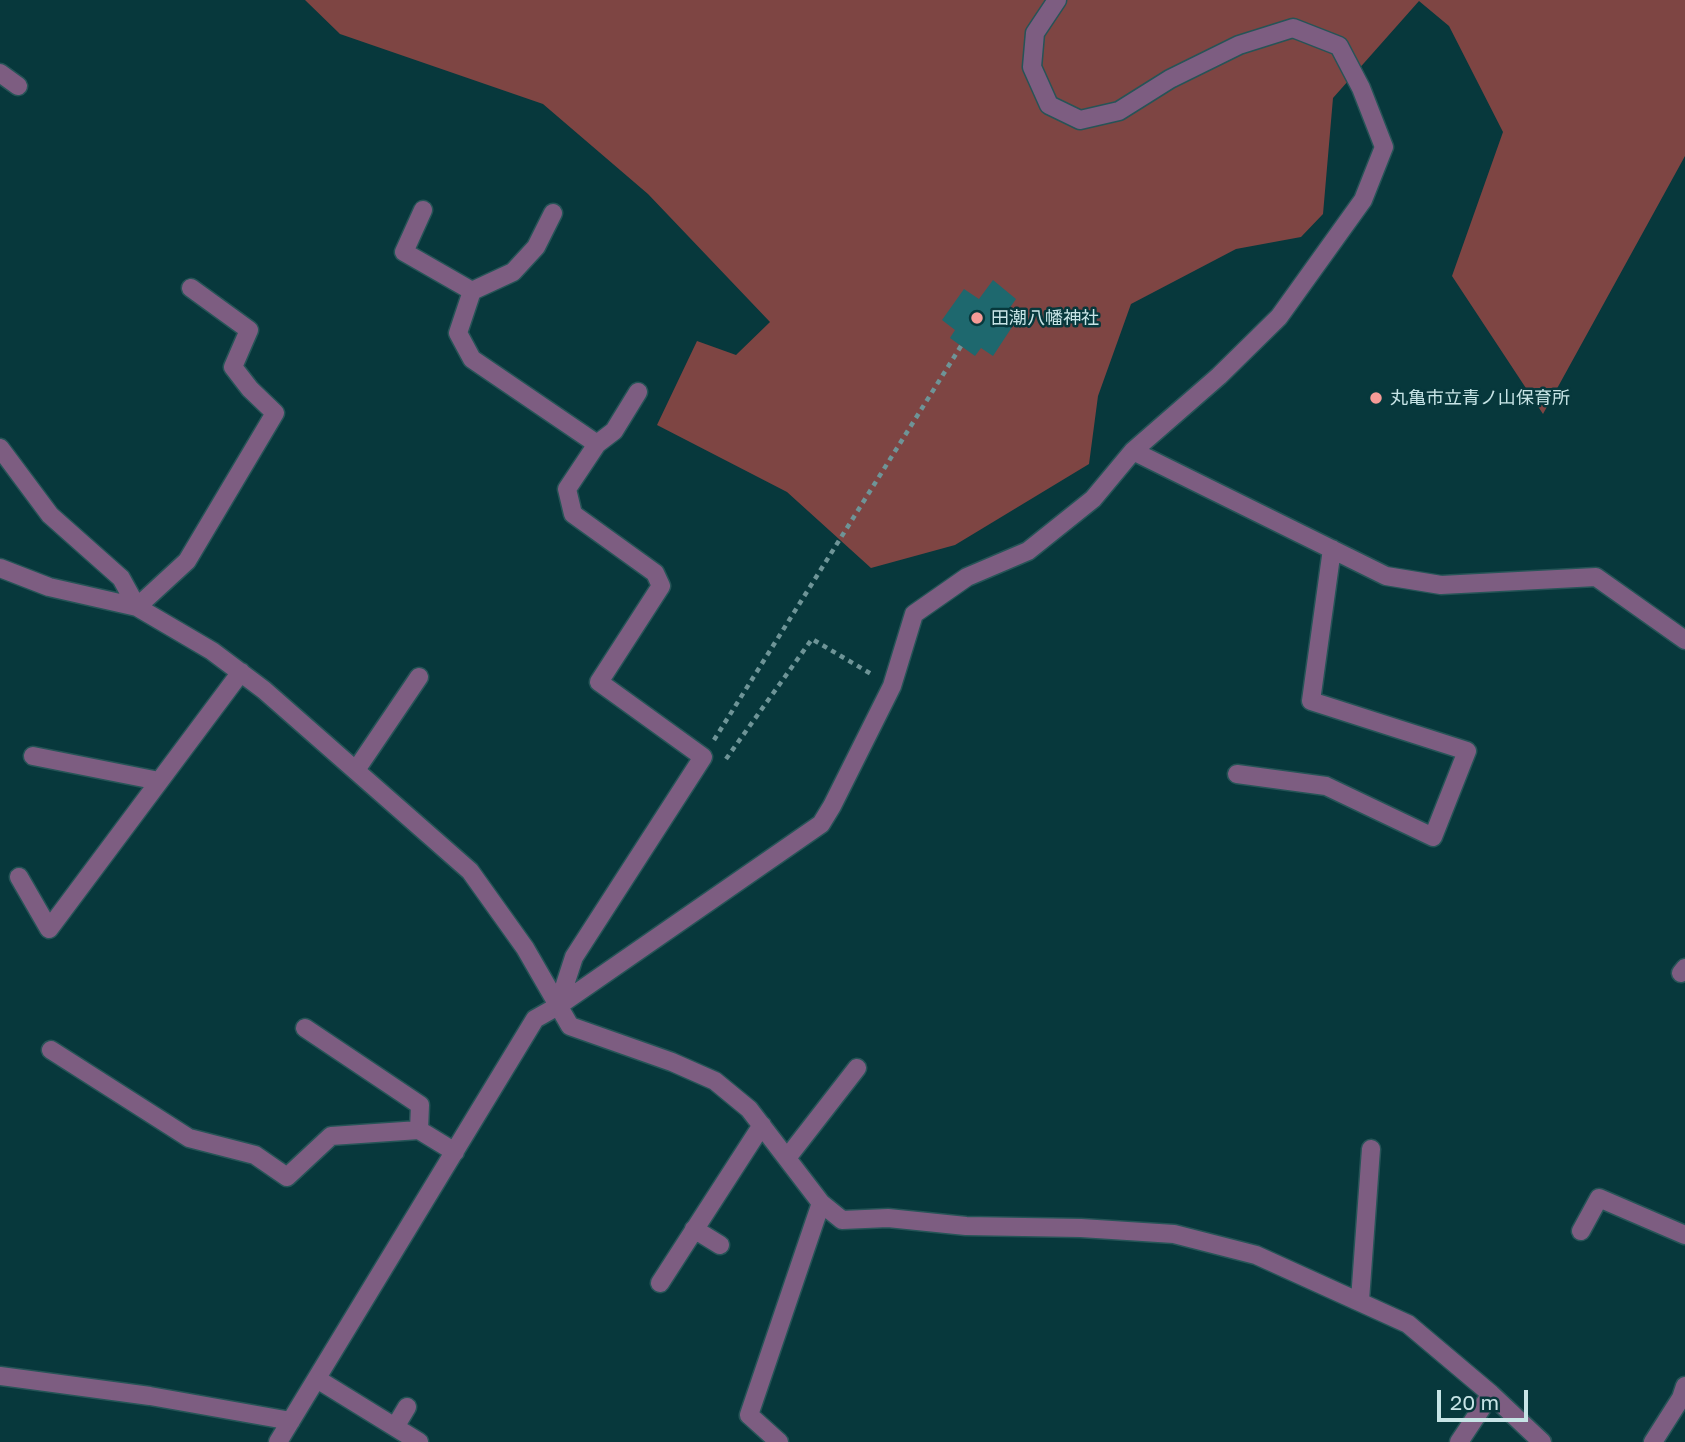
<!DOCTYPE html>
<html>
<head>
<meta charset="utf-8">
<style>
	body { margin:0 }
	#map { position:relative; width:1685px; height:1442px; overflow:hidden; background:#07383c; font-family:"Golos Text",sans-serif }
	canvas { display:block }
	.scale { position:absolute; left:1437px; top:1390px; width:91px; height:32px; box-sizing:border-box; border:4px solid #c7e4e6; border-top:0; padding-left:9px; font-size:21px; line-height:24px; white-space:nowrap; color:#c7e4e6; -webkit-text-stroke:5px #07383c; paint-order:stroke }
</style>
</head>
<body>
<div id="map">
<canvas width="1685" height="1442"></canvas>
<div class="scale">20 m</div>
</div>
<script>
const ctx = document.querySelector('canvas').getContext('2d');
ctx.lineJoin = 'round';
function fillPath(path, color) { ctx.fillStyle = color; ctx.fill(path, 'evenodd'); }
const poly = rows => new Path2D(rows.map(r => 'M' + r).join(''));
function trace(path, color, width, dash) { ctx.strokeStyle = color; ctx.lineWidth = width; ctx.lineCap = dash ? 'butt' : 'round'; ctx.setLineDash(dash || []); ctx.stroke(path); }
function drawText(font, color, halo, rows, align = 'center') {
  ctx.font = font + ' "Golos Text","Noto Sans JP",sans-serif'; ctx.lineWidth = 5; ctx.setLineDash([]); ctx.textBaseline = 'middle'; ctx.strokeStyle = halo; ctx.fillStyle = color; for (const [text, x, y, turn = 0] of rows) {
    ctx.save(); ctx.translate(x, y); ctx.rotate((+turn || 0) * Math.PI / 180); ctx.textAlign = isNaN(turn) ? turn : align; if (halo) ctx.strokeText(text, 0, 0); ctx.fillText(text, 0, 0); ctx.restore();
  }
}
const green = poly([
	[305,0,1685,0,1685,156,1543,414,1452,276,1503,132,1449,26,1419,1,1333,98,1323,214,1301,237,1236,249,1131,304,1098,396,1089,464,955,545,871,568,787,492,657,425,697,341,736,355,770,322,648,194,543,104,340,34]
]);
const building = poly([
	[993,280,1016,299,1005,315,1016,321,993,356,981,348,975,356,950,338,955,330,942,320,964,289,979,299]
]);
const path = poly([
	[714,740,961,346],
	[726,759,812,639,873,675]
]);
const minor = poly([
	[0,73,18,86],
	[423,210,404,252,472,291],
	[553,213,536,247,513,272,472,291,458,333,472,359,597,444],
	[0,448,50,515,121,578,137,607,187,561,275,413,250,389,233,367,249,330,191,288],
	[1133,451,1386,576,1441,585,1596,577,1685,640],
	[0,568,49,587,137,607,212,651,264,690,470,871,525,948,570,1026,672,1062,715,1081,749,1109,821,1203,842,1220,888,1218,966,1226,1081,1228,1174,1234,1256,1255,1408,1324,1491,1394,1542,1442],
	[33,756,159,781],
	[356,770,419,677],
	[1237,774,1326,786,1433,837,1467,751,1311,701,1332,549],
	[19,877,49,929,241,672],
	[1681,973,1685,968],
	[558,1006,574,957,703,757,599,682,661,586,655,573,573,514,567,489,597,444,614,431,638,392],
	[51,1050,189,1138,255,1155,287,1177,331,1136,419,1130,420,1105,305,1028],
	[419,1130,455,1152],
	[787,1158,857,1068],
	[694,1229,720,1245],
	[1581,1231,1599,1198,1685,1235],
	[660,1283,762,1125],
	[1360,1300,1371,1149],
	[0,1376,150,1396,291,1421],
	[317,1379,419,1442],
	[395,1427,407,1407],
	[278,1442,535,1019,558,1006,821,824,832,806,892,686,914,614,967,577,1028,551,1093,499,1133,451,1219,376,1279,317,1363,200,1384,147,1361,88,1339,46,1293,28,1239,45,1170,79,1119,111,1080,120,1049,105,1032,67,1035,33,1057,0],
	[779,1442,749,1415,821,1203],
	[1459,1442,1491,1394],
	[1653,1442,1681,1398,1685,1386]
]);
const markers = [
	[977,318,7,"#f59b97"],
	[1376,398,7,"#f59b97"]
];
const poiNames = [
	["田潮八幡神社",991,318],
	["丸亀市立青ノ山保育所",1390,398]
];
fillPath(green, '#7e4543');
fillPath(building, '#1e686e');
trace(minor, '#265457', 21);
trace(path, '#6e9497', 4.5, [5, 5]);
trace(minor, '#7d5d81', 18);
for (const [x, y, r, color] of markers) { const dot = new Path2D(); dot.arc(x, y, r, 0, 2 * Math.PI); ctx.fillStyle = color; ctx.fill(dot); trace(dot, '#07383c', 2.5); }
drawText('18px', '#c7e4e6', '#07383c', poiNames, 'left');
</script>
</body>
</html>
